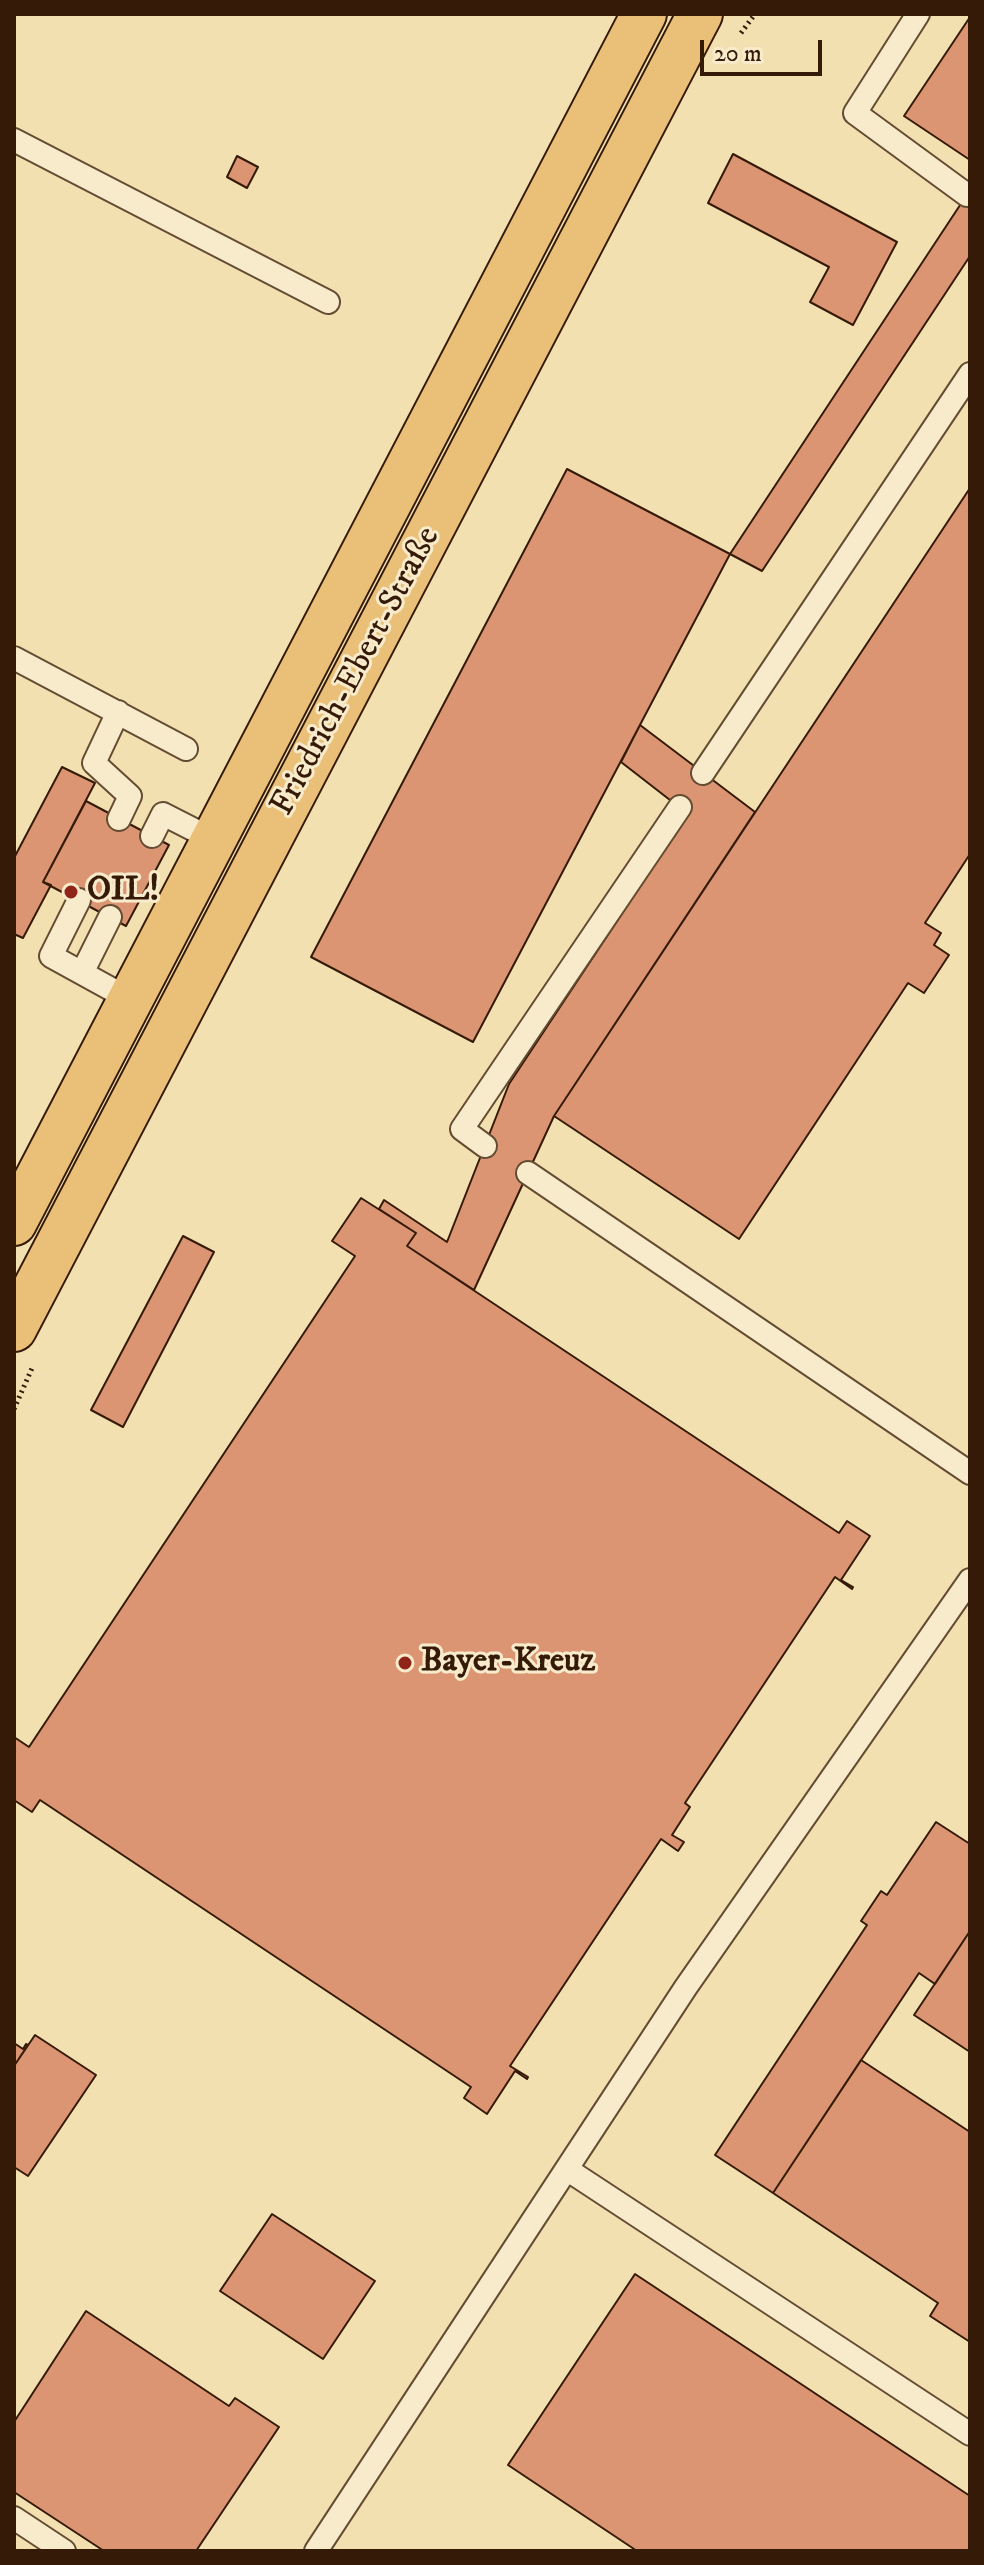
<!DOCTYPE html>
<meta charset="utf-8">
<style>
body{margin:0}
#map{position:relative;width:984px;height:2565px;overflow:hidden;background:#f3e0b1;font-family:"IM FELL DW Pica",serif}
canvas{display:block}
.frame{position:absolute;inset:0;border:16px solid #351a08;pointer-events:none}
.scale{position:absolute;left:700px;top:40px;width:122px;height:36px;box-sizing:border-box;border:4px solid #351a08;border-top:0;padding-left:10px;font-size:24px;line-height:28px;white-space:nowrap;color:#351a08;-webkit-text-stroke:6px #f7ebcc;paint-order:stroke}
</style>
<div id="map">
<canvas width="984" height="2565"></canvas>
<div class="frame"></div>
<div class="scale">20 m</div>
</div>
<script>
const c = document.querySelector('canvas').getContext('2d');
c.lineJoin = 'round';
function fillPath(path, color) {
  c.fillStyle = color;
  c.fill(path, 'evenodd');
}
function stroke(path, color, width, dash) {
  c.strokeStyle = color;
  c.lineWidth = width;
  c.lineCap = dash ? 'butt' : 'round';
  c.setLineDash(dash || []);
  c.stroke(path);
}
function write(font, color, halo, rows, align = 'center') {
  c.font = font + ' "IM FELL DW Pica",serif';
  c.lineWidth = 6;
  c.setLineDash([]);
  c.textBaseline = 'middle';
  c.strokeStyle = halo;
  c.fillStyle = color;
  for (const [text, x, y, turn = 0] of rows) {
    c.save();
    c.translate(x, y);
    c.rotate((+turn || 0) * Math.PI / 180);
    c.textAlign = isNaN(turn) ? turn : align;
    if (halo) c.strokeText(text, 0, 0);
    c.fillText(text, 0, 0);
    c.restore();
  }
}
const building = new Path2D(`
 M970 17V160L904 116Z
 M733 154 897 242 853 325 810 302 829 267 708 203Z
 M237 156 258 167 247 188 227 177Z
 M970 190V256L762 571 730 554Z
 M567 469 730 554 473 1042 311 957Z
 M970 488V854L925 923 941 933 934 945 949 955 924 993 908 983 739 1239 554 1116Z
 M640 725 755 812 554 1116 474 1290 407 1246 416 1233 379 1209 384 1200 447 1242 509 1084 688 814 621 762Z
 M62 767 95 783 43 882 51 885 23 938 14 934V858Z
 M86 801 169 845 126 926 43 882Z
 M361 1198 416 1233 407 1246 839 1533 847 1521 870 1536 841 1580 853 1587 852 1589 835 1577 685 1803 690 1807 672 1835 684 1842 678 1851 661 1839 510 2066 528 2077 527 2079 515 2071 487 2114 464 2098 471 2087 40 1800 32 1812 14 1800V1737L29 1747 355 1256 332 1241Z
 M183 1236 214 1252 123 1427 91 1410Z
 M936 1822 970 1844V1931L935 1984 919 1973 773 2193 715 2155 867 1925 861 1921 881 1891 887 1895Z
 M970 1931V2052L914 2015Z
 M35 2035 96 2075 28 2176 14 2167V2066Z
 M14 2043 23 2049 26 2044 28 2045 14 2066Z
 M861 2060 970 2132V2342L930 2316 938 2303 773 2193Z
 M272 2214 375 2281 323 2359 220 2291Z
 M635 2274 970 2496V2551H637L508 2465Z
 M86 2311 229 2406 235 2398 279 2427 196 2551H104L14 2492V2422Z`);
fillPath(building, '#dc9572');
stroke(building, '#351a08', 2);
const service = new Path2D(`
 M918 14 855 113 967 195
 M14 140 328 302
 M14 658 186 749
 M118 712 94 763 130 796 119 819
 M703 773 970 374
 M152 836 163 814 214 840
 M79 900 51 956 131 1000
 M82 973 110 917
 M485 1146 462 1129 680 807
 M528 1173 970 1473
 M568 2170 970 2434
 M14 2518 64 2551
 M316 2551 686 1987 970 1580`);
const primary = new Path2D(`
 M14 1223 644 14
 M14 1329 700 14`);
stroke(service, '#644c32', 26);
stroke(primary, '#351a08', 48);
stroke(new Path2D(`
 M741 33 755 14
 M14 1409 33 1366`), '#351a08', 5, [2, 4]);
stroke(service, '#f7ebcc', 22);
stroke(primary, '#eac078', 44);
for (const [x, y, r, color] of [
 [71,892,8,"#8f2418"],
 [405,1663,8,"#8f2418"]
]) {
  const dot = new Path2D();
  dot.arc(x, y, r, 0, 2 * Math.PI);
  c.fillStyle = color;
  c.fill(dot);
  stroke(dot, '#f7ebcc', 3);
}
write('34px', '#351a08', '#f7ebcc', [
 ["Friedrich-Ebert-Straße",357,672,-62]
]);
write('bold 34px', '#351a08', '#f7ebcc', [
 ["OIL!",87,892],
 ["Bayer-Kreuz",421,1663]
], 'left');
</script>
